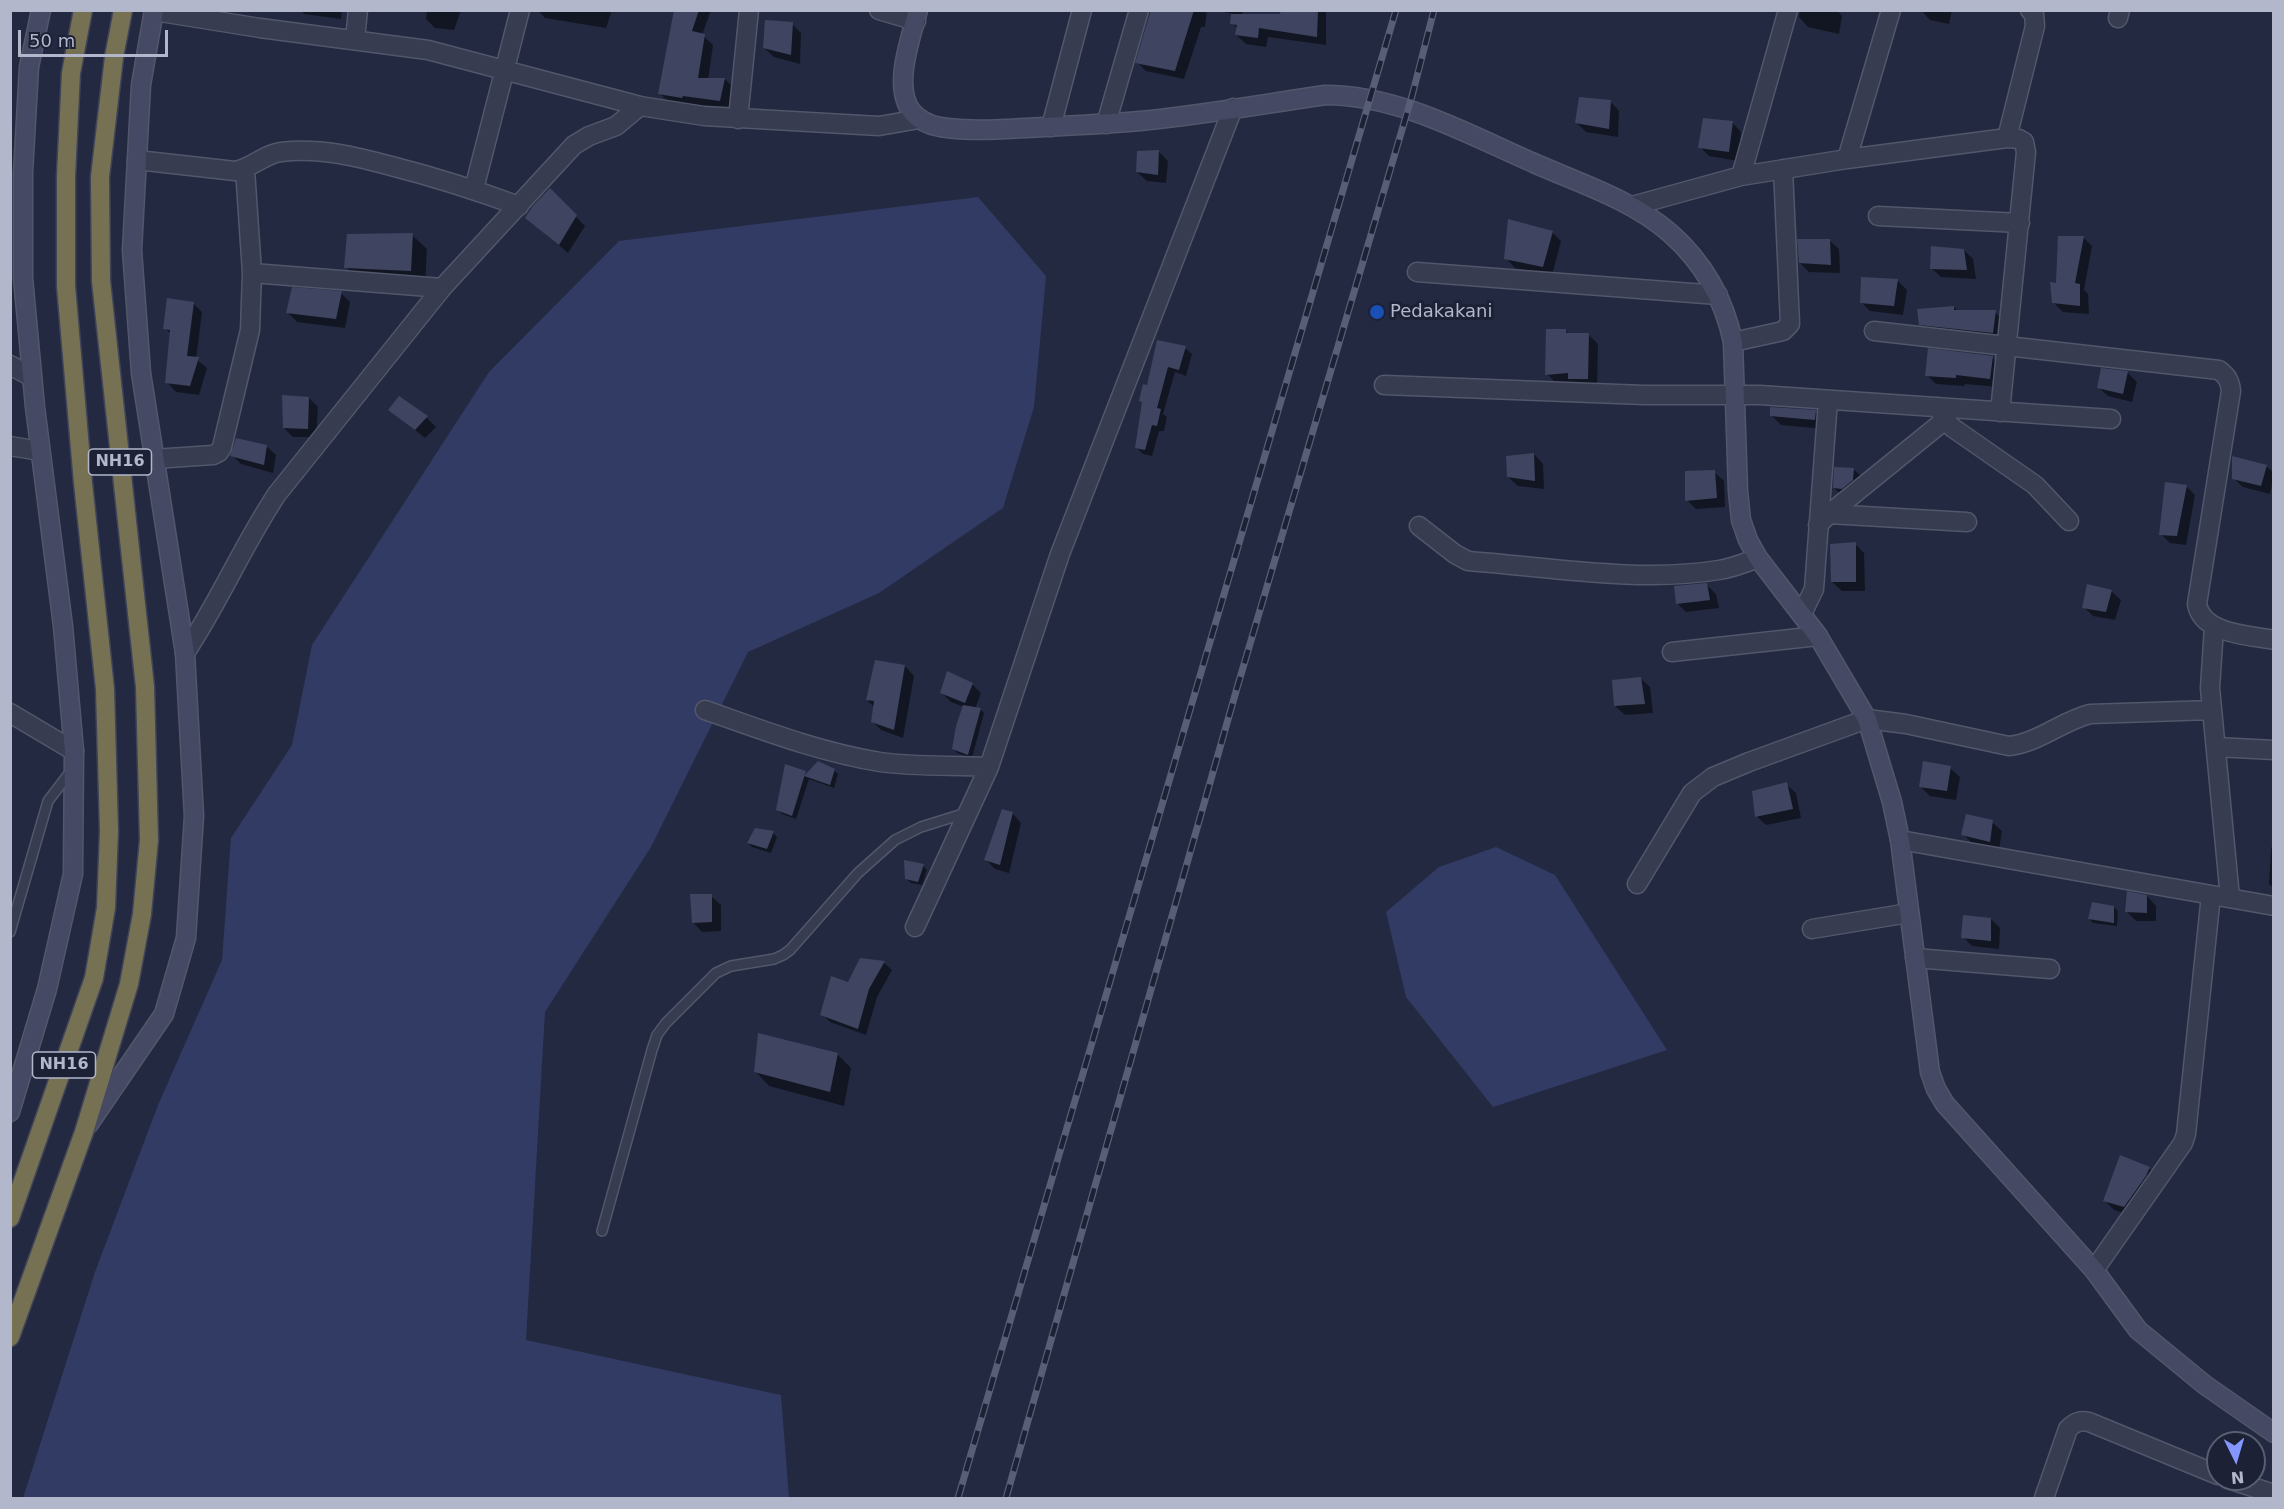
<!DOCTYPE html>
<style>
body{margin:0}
#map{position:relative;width:2284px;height:1509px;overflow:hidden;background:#232940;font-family:"DejaVu Sans",sans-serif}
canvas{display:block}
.frame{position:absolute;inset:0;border:12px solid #b3b7cb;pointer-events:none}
.north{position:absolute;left:2206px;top:1431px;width:60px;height:60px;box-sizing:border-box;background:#1c2135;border:2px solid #585d71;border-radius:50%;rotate:175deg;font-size:16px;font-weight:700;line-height:24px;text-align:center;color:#b3b7cb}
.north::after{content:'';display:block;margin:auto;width:21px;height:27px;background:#8497ff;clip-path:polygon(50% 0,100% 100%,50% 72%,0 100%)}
.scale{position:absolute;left:18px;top:30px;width:150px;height:27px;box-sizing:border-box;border:3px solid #b3b7cb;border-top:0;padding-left:8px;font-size:18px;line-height:21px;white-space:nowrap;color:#b3b7cb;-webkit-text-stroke:4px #1c2135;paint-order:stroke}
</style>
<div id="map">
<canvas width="2284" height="1509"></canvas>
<div class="frame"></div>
<div class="north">N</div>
<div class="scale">50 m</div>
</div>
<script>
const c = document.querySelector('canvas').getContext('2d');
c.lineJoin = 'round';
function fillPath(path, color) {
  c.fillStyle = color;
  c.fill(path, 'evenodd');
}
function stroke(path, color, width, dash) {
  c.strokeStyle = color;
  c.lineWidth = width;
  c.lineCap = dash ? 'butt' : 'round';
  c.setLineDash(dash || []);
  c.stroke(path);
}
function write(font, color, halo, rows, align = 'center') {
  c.font = font + ' "DejaVu Sans",sans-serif';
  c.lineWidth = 6;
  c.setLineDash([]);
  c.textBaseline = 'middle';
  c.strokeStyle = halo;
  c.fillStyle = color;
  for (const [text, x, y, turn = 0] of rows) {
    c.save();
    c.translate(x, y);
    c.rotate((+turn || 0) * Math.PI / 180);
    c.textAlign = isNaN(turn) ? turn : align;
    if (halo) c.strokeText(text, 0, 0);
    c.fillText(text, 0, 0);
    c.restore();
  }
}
fillPath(new Path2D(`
 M978 197 1046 276 1034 407 1003 508 879 593 748 652 651 847 545 1012 526 1340 781 1395 789 1498H23L95 1272 158 1105 222 960 231 838 292 745 312 645 489 372 619 241Z
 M1496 847 1555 875 1667 1050 1493 1107 1406 997 1386 912 1439 867Z`), '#323b64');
fillPath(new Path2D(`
 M301 10H342L341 19 304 14Z
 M427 10H461L454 30 435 28 426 19Z
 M538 10H612L606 28 545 18Z
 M677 10H711L702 35 713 45 708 80 725 79 734 88 729 110 691 105V107L669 102 659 93Z
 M1152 10H1207L1205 27H1201L1184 79 1146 71 1137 62Z
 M1212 10H1243L1242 16H1281L1282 10H1324L1326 12V45L1268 37 1266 47 1246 44 1236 35 1238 29 1232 23 1233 14Z
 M1800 10H1837L1842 16 1839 34 1808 27 1799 17Z
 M1921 10H1952L1949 24 1930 20Z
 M792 24 801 33 800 64 774 57 764 48Z
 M1610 101 1619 111 1618 137 1586 132 1577 123Z
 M1732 122 1741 132 1738 161 1709 156 1700 147Z
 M1159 152 1168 161 1166 183 1147 181 1137 172Z
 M550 190 585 226 568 253 527 218Z
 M1552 232 1561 241 1552 275 1515 268 1506 258Z
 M412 235 427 249 425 284 360 281 346 267Z
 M2083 237 2092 246 2084 290 2088 294 2089 314 2063 312 2054 303 2058 284Z
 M1829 240 1839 249 1840 273 1809 272 1800 263Z
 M1964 250 1973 259 1976 279 1941 277 1931 268Z
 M1898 281 1907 290 1903 315 1870 311 1861 302Z
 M341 293 350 302 345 328 297 322 288 313Z
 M193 303 202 312 196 359 207 368 199 395 176 392 167 382 171 334 165 328Z
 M1954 307 1958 311 1995 312 2004 321 2002 342 1930 333 1921 324Z
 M1565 331 1569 334 1589 335 1598 344 1597 388H1579L1573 382 1556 383 1547 374Z
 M1185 348 1192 354 1186 376 1175 372 1163 414 1167 417 1164 431H1159L1152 456 1143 454 1137 448 1148 386Z
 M1992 357 2001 366 1999 387 1965 384 1964 386 1936 384 1927 375Z
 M2102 370 2128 373 2137 382 2132 402 2108 396 2098 387Z
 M309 398 318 407 316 437H293L284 428Z
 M400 399 427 418 436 427 425 438 390 410Z
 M1815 412 1825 421 1824 429 1781 425 1772 416Z
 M266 446 276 455 273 473 241 464 232 455Z
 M1534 454 1543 464 1544 489 1518 486 1508 477Z
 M2266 466 2274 473 2270 494 2243 487 2233 478Z
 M1853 469 1863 478 1844 497 1834 488Z
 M1714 472 1724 481 1725 507 1696 509 1687 500Z
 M2186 486 2195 495 2186 545 2170 543 2161 534Z
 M1855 544 1864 553 1865 591H1842L1832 582Z
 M1706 584 1716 594 1719 608 1686 612 1677 603Z
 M2111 591 2121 600 2115 620 2093 616 2084 607Z
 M905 666 914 676 903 738 881 730 872 721 874 707 867 700Z
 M1640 678 1650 687 1653 713 1625 715 1615 706Z
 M972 684 981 693 975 709H980L984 713 972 758 957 753 953 748 964 707 951 702 942 693Z
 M1950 768 1960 777 1956 800 1930 796 1921 787Z
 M834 770 838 774 834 788 809 779 796 819 782 814 778 810 805 773 807 775Z
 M1786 784 1796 793 1801 818 1766 825 1756 816Z
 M1012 813 1021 823 1009 873 995 869 986 860Z
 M1992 822 2002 831 1999 850 1972 843 1963 834Z
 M773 833 777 837 771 853 752 847 748 843Z
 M2274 840V888L2269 884 2271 849Z
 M923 866 927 870 922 885 911 883 906 879Z
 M711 896 721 905V931L702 932 693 922Z
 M2147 896 2156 906V921H2136L2126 911Z
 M2114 907 2118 911 2117 926 2093 923 2089 919Z
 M1991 919 2000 928 1999 949 1972 946 1963 937Z
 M861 960 884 963 892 970 877 997 866 1035 830 1022 822 1014 848 984Z
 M837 1054 851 1068 844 1106 769 1086 755 1071Z
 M2149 1168 2158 1178 2134 1216 2114 1210 2105 1201Z`), '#0007');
fillPath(new Path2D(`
 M674 10H699L692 31 705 34 698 78H725L720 101 683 96 682 98 658 94Z
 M1151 10H1194L1175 71 1135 63Z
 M1281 10H1318L1317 37 1259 28 1258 38 1235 35 1237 25 1230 24 1231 14H1280Z
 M765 20 793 22 791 55 763 48Z
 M1579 97 1611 100 1609 129 1575 123Z
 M1703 118 1733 121 1729 152 1698 148Z
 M1159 150 1158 175 1136 172 1137 151Z
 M550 188 577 215 559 245 525 218 532 207Z
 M1508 219 1553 231 1543 267 1504 259Z
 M413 233 411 271 344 268 347 234Z
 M2058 236H2084L2075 283 2080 284V306L2052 303 2050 282 2056 283Z
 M1797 239H1830L1831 265 1799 263Z
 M1931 246 1964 249 1967 270 1930 269Z
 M1861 277 1898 279 1894 306 1860 303Z
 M292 287 342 291 336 319 286 313Z
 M167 298 194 302 187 356 199 357 190 386 165 383 170 330 163 329Z
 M1954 306V310H1996L1993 333 1919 325 1917 309Z
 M1546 329H1566V333H1589L1588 379H1568V373L1545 375Z
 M1157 340 1186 346 1179 370 1168 367 1157 408 1161 409 1157 426 1152 425 1145 450 1135 448 1142 402 1139 401 1143 384 1147 385Z
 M1928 348 1993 356 1990 379 1956 375V378L1925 376Z
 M2101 368 2128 371 2123 394 2097 388Z
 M282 395 309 397 308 429 283 428Z
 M399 396 428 416 415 430 388 410Z
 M1770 407 1816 410 1815 420 1770 416Z
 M236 438 267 445 264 465 230 456Z
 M1534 453 1535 481 1507 477 1506 456Z
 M2232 456 2267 465 2261 486 2232 479Z
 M1834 467 1854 468 1853 480 1842 489 1833 488Z
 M1715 470 1717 498 1685 501V471Z
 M2165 482 2187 485 2177 536 2159 535Z
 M1856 542V582H1831L1830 544Z
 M1707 583 1710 600 1676 604 1674 586Z
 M2087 584 2112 590 2106 612 2082 608Z
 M875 660 905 665 894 730 871 722 874 701 866 700Z
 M947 671 973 683 965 703 940 693Z
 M1641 677 1645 704 1614 706 1612 680Z
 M963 705 981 708 968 755 952 749 956 726Z
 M818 761 835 769 830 785 804 776Z
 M1923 761 1951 766 1947 791 1919 787Z
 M785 764 806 771 792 816 776 810Z
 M1787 782 1793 809 1755 817 1752 791Z
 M1002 809 1013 812 1000 865 984 860Z
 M1966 814 1993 820 1990 842 1961 835Z
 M755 828 774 831 767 849 747 843Z
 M904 860 924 864 918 882 905 879Z
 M2127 891 2147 895V913L2125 912Z
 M690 894H712V922L692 923Z
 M2092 902 2114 906V923L2088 919Z
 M1963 915 1991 918V941L1961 938Z
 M860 958 885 961 869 989 858 1029 820 1015 831 976 848 982Z
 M758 1033 838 1053 830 1092 754 1072Z
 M2120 1155 2150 1167 2146 1176 2124 1207 2103 1201Z`), '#3f4561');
const lane = new Path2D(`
 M10 932 48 801 71 771
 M602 1231 652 1050 657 1035 666 1023 716 973 731 966 774 959 783 955 790 950 858 873 895 840 921 827 966 813`);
const street = new Path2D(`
 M879 10 916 21
 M154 11 260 28 428 50 640 106 704 116 879 126 919 119
 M2118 18 2120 10
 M355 39 358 10
 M738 119 749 10
 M1106 124 1139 10
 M1051 127 1082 10
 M2007 138 2035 26 2034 14 2030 10
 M1847 159 1891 10
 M137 160 235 171C252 168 264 154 281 152 320 147 358 157 395 167 438 178 478 191 519 206
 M1741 176 1788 10
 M474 189 520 10
 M1632 206 1741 176 1847 159 2007 138 2019 139 2024 142 2026 152 2000 412
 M1878 216 2020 223
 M1417 272 1718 295
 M252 273 442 288
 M1874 331 2219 370C2227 376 2230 381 2231 391L2197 604C2202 634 2248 635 2274 640
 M1733 342 1783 331 1790 324 1783 169
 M10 365 32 377
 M1384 385 1644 395H1760L2111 419
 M1938 407 1945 420 1953 428 2035 485 2069 521
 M10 446 40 451
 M154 459 213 455 219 452 222 447 250 330 252 273 245 169
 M1829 514 1967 522
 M1818 525 1829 514 1945 420
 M1419 526 1455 554 1468 561C1548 567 1640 583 1719 570 1733 568 1745 563 1758 558
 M1802 614 1814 589 1828 400
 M2214 627 2210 688 2230 898
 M1672 652 1818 636
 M185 653C219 602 243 545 277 494L442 288 574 145 589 136 616 126 640 106
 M705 710C762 730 819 752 880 762 915 767 953 765 989 767
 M10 713 74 751
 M2216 747 2274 750
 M1900 840 2274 906
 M1637 884 1692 793 1713 777 1749 762 1867 719 1906 724 2009 746C2038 743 2062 721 2090 714L2212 710
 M915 927 989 767 1060 554 1233 108
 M1812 929 1909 913
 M1915 958 2050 969
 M2094 1270 2183 1143 2186 1134 2211 895
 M2228 1479 2274 1494
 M2044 1498 2068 1429C2075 1422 2080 1420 2089 1422L2218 1475`);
const secondary = new Path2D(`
 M918 10C911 38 892 87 912 112 919 120 929 125 940 127 973 132 1010 129 1044 127 1076 125 1108 124 1140 121 1202 115 1263 104 1325 95 1400 95 1469 135 1536 164 1582 184 1632 200 1670 233 1703 262 1724 299 1733 342L1738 491 1741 520 1748 540 1758 558 1818 636 1867 719 1892 802 1900 840 1930 1072 1936 1089 1945 1104 2094 1270 2138 1330 2205 1385 2274 1433
 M10 1112 47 989 73 874 74 751 63 626 35 407 23 278V173L29 67 41 10
 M88 1125 164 1014 186 938 194 816 185 653 141 373 132 250 141 85 154 10`);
const highway = new Path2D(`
 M10 1218 94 978 106 908 109 831 105 689 83 483 66 286V176L71 73 83 10
 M10 1337 84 1132 129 984 142 914 149 840 145 687 101 281 100 177 114 57 123 10`);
stroke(lane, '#52576b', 12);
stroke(street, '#52576b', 21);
stroke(secondary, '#52576b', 21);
stroke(highway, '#3f4458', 21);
stroke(lane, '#373c50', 9);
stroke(street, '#373c50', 18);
stroke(secondary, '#454963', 18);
stroke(highway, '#777154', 18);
const rail = new Path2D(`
 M958 1498 1396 10
 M1006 1498 1237 688 1412 96 1434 10`);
stroke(rail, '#595e77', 7);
stroke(rail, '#1c2135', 4.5, [14]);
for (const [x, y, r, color] of [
 [1377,312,8,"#1a4fb4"]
]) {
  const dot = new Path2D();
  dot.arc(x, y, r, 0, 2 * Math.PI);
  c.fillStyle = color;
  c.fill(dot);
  stroke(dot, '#1c2135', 2);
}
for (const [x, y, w] of [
 [120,462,63],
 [64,1065,63]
]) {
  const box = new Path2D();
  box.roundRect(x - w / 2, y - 13, w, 26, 4.5);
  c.fillStyle = '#1c2135';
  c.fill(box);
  stroke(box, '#b3b7cb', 1.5);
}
write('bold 16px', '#b3b7cb', null, [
 ["NH16",120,462],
 ["NH16",64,1065]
]);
write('18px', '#b3b7cb', '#1c2135', [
 ["Pedakakani",1390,312]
], 'left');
</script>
